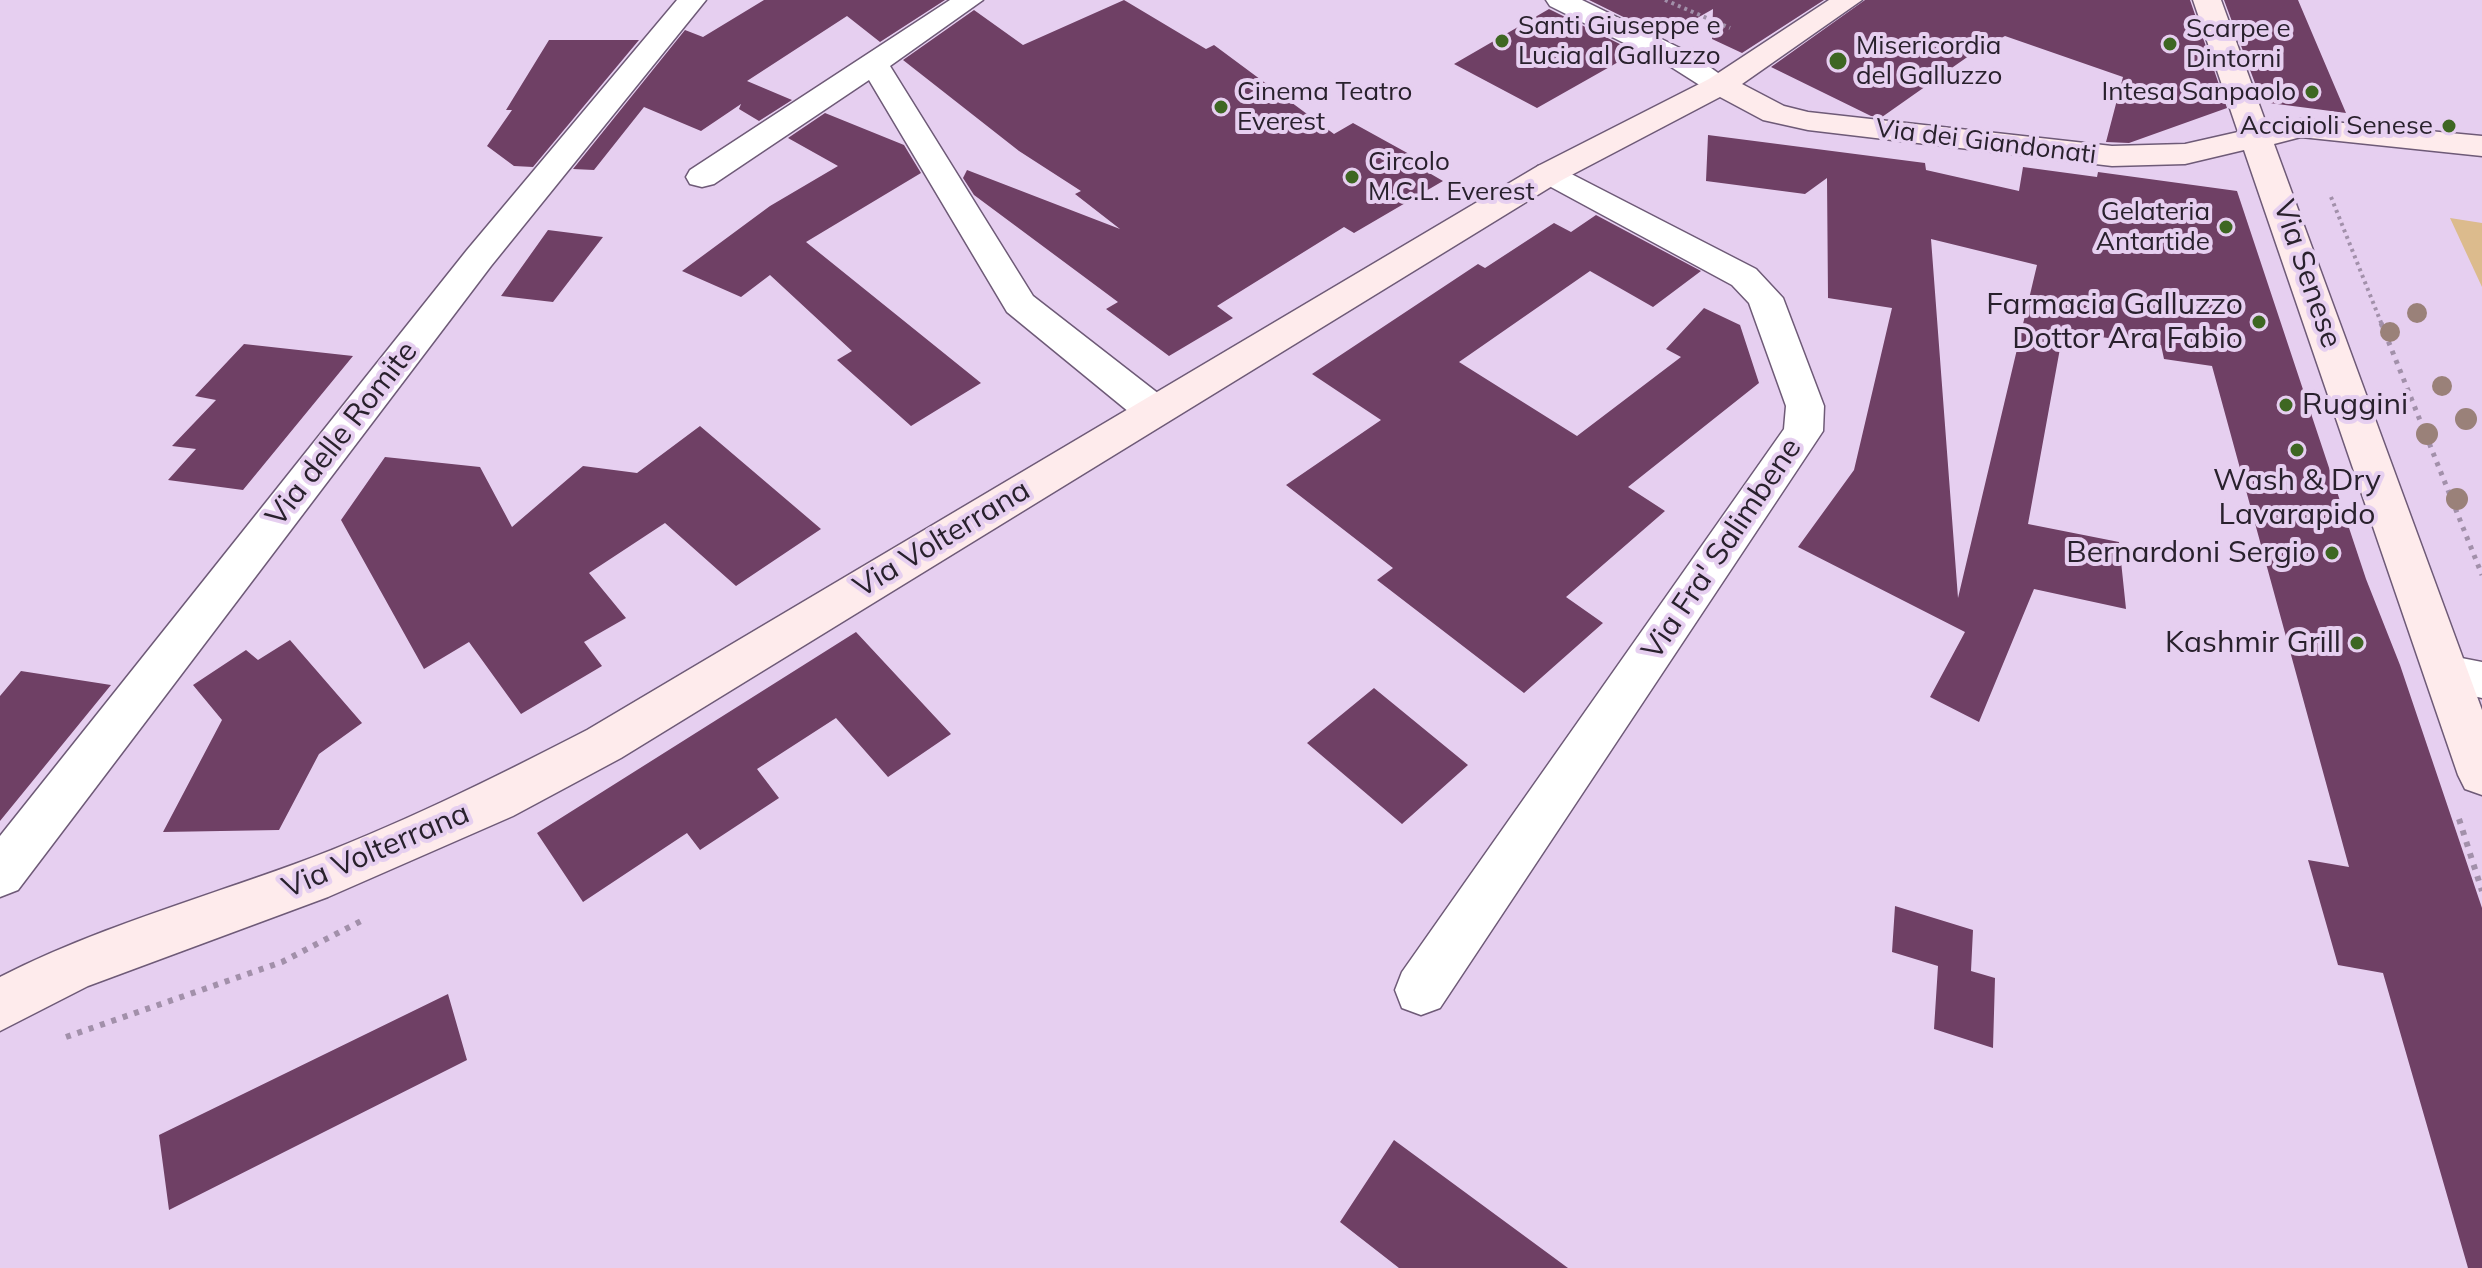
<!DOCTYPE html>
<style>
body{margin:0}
canvas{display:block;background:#e6cff0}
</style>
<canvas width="2482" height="1268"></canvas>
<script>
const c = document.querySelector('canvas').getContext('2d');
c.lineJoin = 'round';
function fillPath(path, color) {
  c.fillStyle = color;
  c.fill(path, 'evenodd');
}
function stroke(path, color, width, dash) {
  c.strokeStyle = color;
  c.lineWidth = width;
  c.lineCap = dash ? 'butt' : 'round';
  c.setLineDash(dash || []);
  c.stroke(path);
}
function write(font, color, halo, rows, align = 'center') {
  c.font = font + ' Mulish,sans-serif';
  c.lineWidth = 8;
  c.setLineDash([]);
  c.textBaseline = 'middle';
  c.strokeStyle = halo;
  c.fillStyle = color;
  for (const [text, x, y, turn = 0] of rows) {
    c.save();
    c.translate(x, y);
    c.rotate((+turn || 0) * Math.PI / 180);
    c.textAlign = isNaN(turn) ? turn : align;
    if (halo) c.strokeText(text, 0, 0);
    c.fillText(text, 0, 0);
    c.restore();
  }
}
fillPath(new Path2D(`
 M2450 218 2482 223V287Z`), '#dcbb8d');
fillPath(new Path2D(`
 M764 0H945L880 42 847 16 747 81 792 100 759 121 739 109 741 104 701 131 644 107 594 170 573 169 685 30 703 37Z
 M1124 0 1206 49 1214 45 1334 134 1353 123 1420 160 1412 163 1443 181 1354 233 1344 227 1217 306 1233 318 1169 356 1106 309 1118 302 974 195 963 178 967 170 1120 229 1075 194 1081 191 1019 151 903 60 974 10 1023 45Z
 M1589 0H1824L1742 53 1712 39 1713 9 1664 37Z
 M1865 0H2190L2227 108 2129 143 2106 142 2123 77 2005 36 1973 53 1882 117 1871 116 1771 67Z
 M2224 0H2298L2346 113 2262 102Z
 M1549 9 1636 52 1537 108 1454 64Z
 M549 40H639L533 167 514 166 487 146 512 110H506Z
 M825 113 904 145 921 173 806 242 981 383 911 426 837 360 852 351 770 275 741 297 682 271 770 206 838 166 788 138Z
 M1708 135 1925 163 1926 170 2019 191 2023 167 2097 177 2098 172 2237 191 2366 579 2400 665 2482 908V1268H2468L2383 973 2338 965 2308 860 2349 867 2212 366 2164 359 2161 345 2063 332 2028 524 2119 542 2126 609 2034 589 1979 722 1930 697 1965 632 1798 547 1854 470 1892 308 1828 298 1827 178 1805 194 1706 181ZM1931 239 2037 265 1958 598Z
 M1596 215 1701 271 1653 307 1590 271 1459 362 1577 436 1681 357 1666 349 1704 308 1740 325 1759 383 1628 487 1665 511 1566 597 1603 623 1524 693 1377 580 1393 568 1286 485 1381 420 1312 374 1478 264 1485 268 1554 223 1571 232Z
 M548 230 603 237 553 302 501 296Z
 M244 344 353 356 243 490 168 480 196 449 172 446 216 400 195 396Z
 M700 426 821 529 736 586 665 523 589 573 626 618 584 642 602 666 521 714 469 642 424 669 341 520 385 457 480 467 512 527 583 466 637 473Z
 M856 632 951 734 888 777 836 718 757 769 779 798 700 850 687 833 583 902 537 833Z
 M290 640 362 723 319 754 279 830 163 832 222 720 193 685 246 650 258 660Z
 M21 671 111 685 0 821V696Z
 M1374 688 1468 765 1402 824 1307 743Z
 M1895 906 1973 930 1971 971 1995 978 1993 1048 1934 1029 1938 966 1892 952Z
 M448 994 467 1060 169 1210 159 1135Z
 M1394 1140 1568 1268H1399L1340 1222Z`), '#6f4065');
const minor = new Path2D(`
 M677 0H706L491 266 18 890 0 897V836L467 250Z
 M950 0H983L890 66 1033 296 1168 401 1173 411 1168 421 1154 424 1140 421 1007 312 869 80 714 184 702 187 690 184 686 177 690 170Z
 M1546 0H1582L1690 53 1735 85 1731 91H1709L1668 65 1550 6Z
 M1550 163 1756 269 1783 298 1824 406 1823 431 1440 1008 1421 1015 1402 1008 1395 990 1402 972 1784 429 1786 406 1749 303 1732 285 1538 180 1534 173 1538 166Z
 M2446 655 2482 662V698L2430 686 2424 673 2430 660Z`);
const secondary = new Path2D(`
 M1829 0H1862L1742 84 1784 106 1808 112 2112 146 2185 144 2238 132 2193 0H2221L2267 126 2301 119 2482 136V156L2301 137 2274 144 2482 710V795L2465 789 2458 775 2244 150 2185 164 2112 166 1808 130 1763 120 1720 97 1562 180 621 758 513 816 328 897 88 986 0 1031V977C94 929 196 900 295 864 395 827 492 779 587 730L1538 166 1709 79Z`);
stroke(minor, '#6e5a77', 3);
stroke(secondary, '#6e5a77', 3);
stroke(new Path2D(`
 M1665 0 1730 28
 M2331 197 2382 325`), '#a290aa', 4, [3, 4]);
stroke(new Path2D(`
 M2381 323 2482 575`), '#a290aa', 5, [4, 6]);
stroke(new Path2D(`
 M2459 819 2482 891
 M66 1037 282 962 361 921`), '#a290aa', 6, [5, 7]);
fillPath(minor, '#fff');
fillPath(secondary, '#feebec');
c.fillStyle = '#9a8179';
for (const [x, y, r] of [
 [2417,313,10],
 [2390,332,10],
 [2442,386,10],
 [2466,419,11],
 [2427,434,11],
 [2457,499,11]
]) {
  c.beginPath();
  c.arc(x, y, r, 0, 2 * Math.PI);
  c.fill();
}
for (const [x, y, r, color] of [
 [1502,41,8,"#3e6722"],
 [2170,44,8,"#3e6722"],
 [1838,61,10,"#3e6722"],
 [2312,92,8,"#3e6722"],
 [1221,107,8,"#3e6722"],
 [2449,126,8,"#3e6722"],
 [1352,177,8,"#3e6722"],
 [2226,227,8,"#3e6722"],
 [2259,322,8,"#3e6722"],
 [2286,405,8,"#3e6722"],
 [2297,450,8,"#3e6722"],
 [2332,553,8,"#3e6722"],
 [2357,643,8,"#3e6722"]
]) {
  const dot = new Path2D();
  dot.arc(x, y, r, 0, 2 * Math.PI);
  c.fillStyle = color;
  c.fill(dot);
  stroke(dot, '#e6cff0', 3);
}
write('26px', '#29212d', '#e6cff0', [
 ["Santi Giuseppe e",1518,26],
 ["Lucia al Galluzzo",1518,56],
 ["Scarpe e",2186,29],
 ["Dintorni",2186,59],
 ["Misericordia",1856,46],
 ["del Galluzzo",1856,76],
 ["Cinema Teatro",1237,92],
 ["Everest",1237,122],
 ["Intesa Sanpaolo",2296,92,"right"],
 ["Acciaioli Senese",2433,126,"right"],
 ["Circolo",1368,162],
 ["M.C.L. Everest",1368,192],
 ["Gelateria",2210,212,"right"],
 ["Antartide",2210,242,"right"]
], 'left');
write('26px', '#29212d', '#e6cff0', [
 ["Via dei Giandonati",1986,142,7]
]);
write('30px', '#29212d', '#e6cff0', [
 ["Via Senese",2307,274,71],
 ["Via delle Romite",342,434,-52],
 ["Via Volterrana",942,539,-31],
 ["Via Fra' Salimbene",1722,549,-56],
 ["Via Volterrana",376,851,-23]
]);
write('30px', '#29212d', '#e6cff0', [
 ["Farmacia Galluzzo",2243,305],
 ["Dottor Ara Fabio",2243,339],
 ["Ruggini",2302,405,"left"],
 ["Wash & Dry",2297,481,"center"],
 ["Lavarapido",2297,515,"center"],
 ["Bernardoni Sergio",2316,553],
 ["Kashmir Grill",2341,643]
], 'right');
</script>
